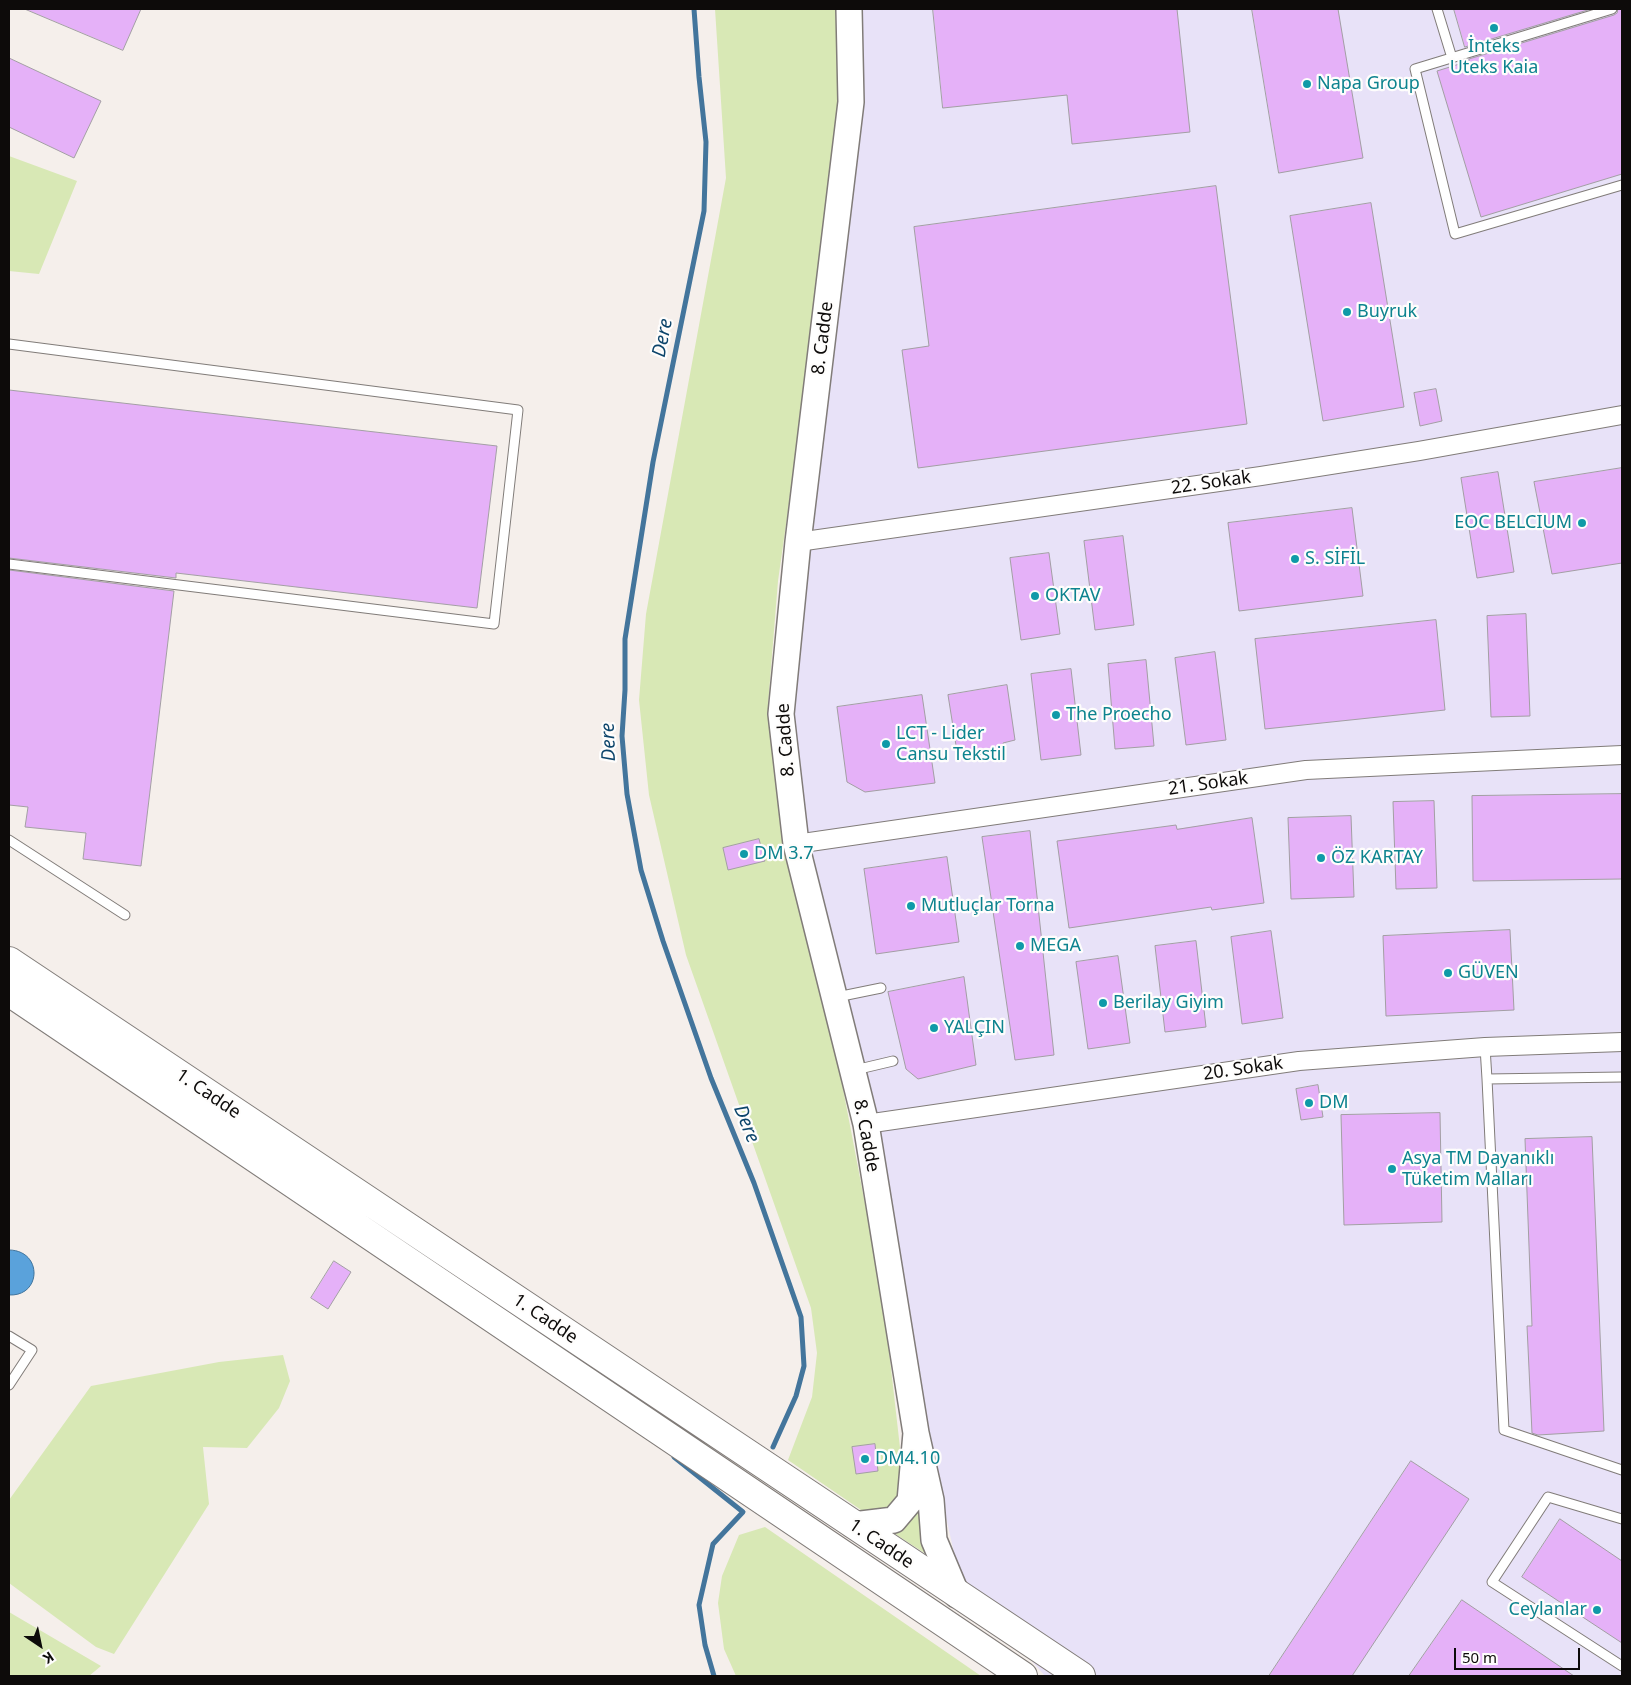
<!DOCTYPE html>
<meta charset="utf-8">
<style>
body{margin:0}
#map{position:relative;width:1631px;height:1685px;overflow:hidden;background:#f5efeb;font-family:"Noto Sans",sans-serif}
canvas{display:block}
.frame{position:absolute;inset:0;border:10px solid #0d0b0a;pointer-events:none}
.north{position:absolute;left:15px;top:1620px;width:50px;height:50px;-webkit-text-stroke:4px #fefdfc;paint-order:stroke;rotate:146deg;font-size:14px;font-weight:700;line-height:20px;text-align:center;color:#0d0b0a}
.north::after{content:'';display:block;margin:auto;width:18px;height:22px;background:#0d0b0a;clip-path:polygon(50% 0,100% 100%,50% 72%,0 100%)}
.scale{position:absolute;left:1454px;top:1648px;width:126px;height:22px;box-sizing:border-box;border:2px solid #0d0b0a;border-top:0;padding-left:6px;font-size:15px;line-height:18px;white-space:nowrap;color:#0d0b0a;-webkit-text-stroke:4px #fefdfc;paint-order:stroke}
</style>
<div id="map">
<canvas width="1631" height="1685"></canvas>
<div class="frame"></div>
<div class="north">K</div>
<div class="scale">50 m</div>
</div>
<script>
const c = document.querySelector('canvas').getContext('2d');
c.lineJoin = 'round';
function fillPath(path, color) {
  c.fillStyle = color;
  c.fill(path, 'evenodd');
}
function stroke(path, color, width, dash) {
  c.strokeStyle = color;
  c.lineWidth = width;
  c.lineCap = dash ? 'butt' : 'round';
  c.setLineDash(dash || []);
  c.stroke(path);
}
function write(font, color, halo, rows, align = 'center') {
  c.font = font + ' "Noto Sans",sans-serif';
  c.lineWidth = 4.5;
  c.setLineDash([]);
  c.textBaseline = 'middle';
  c.strokeStyle = halo;
  c.fillStyle = color;
  for (const [text, x, y, turn = 0] of rows) {
    c.save();
    c.translate(x, y);
    c.rotate((+turn || 0) * Math.PI / 180);
    c.textAlign = isNaN(turn) ? turn : align;
    if (halo) c.strokeText(text, 0, 0);
    c.fillText(text, 0, 0);
    c.restore();
  }
}
fillPath(new Path2D(`
 M847 9H1622V1676H1045L960 1579 856 1120 770 688 853 100Z`), '#e8e2f8');
fillPath(new Path2D(`
 M715 9H841L846 100 778 581 768 705 771 741 785 812 818 958 883 1298 904 1483 894 1507 867 1514 788 1460 812 1397 817 1353 811 1308 686 955 649 795 639 700 646 614 726 178Z
 M9 156 77 181 39 274 9 271Z
 M283 1355 290 1381 279 1408 247 1448 203 1447 209 1504 114 1654 96 1647 9 1583V1500L91 1386 219 1362Z
 M921 1501 926 1554 889 1530Z
 M765 1527 981 1676H736L724 1649 718 1603 722 1576 739 1535Z
 M9 1612 101 1666 89 1676H9Z`), '#d8e8b5');
const water = new Path2D(`
 M9 1250C43 1250 42 1297 9 1295Z`);
fillPath(water, '#5aa2db');
stroke(water, '#43759c', 1);
stroke(new Path2D(`
 M694 9 699 77 706 142 704 211 653 462 625 639V690L622 736 627 794 641 870 663 941 711 1078 754 1183 801 1317 804 1366 796 1396 773 1447
 M674 1457 743 1512 713 1544 699 1605 705 1645 714 1676`), '#43759c', 5);
const building = new Path2D(`
 M25 9H141L123 50Z
 M933 9H1177L1190 132 1072 144 1067 95 943 108Z
 M1252 9H1338L1363 158 1279 173Z
 M1454 9H1591L1465 47Z
 M1618 9H1622V174L1481 217 1437 71 1469 61V59L1614 15 1617 13Z
 M9 58 101 101 74 158 9 127Z
 M1216 186 1247 424 918 468 902 350 929 346 914 227Z
 M1371 203 1404 407 1323 421 1290 216Z
 M1436 389 1442 421 1420 426 1414 393Z
 M9 390 497 446 477 608 176 573V578L9 558Z
 M1622 468V563L1552 574 1534 482Z
 M1498 472 1514 572 1477 578 1461 478Z
 M1352 508 1363 596 1239 611 1228 523Z
 M1123 536 1134 625 1095 630 1084 541Z
 M1049 553 1060 634 1021 640 1010 558Z
 M9 570 174 591 141 866 83 859 86 833 25 827 28 807 9 805Z
 M1526 614 1530 716 1491 717 1487 616Z
 M1436 620 1445 710 1265 729 1255 639Z
 M1215 652 1226 740 1186 745 1175 658Z
 M1146 660 1154 746 1115 749 1108 664Z
 M1071 669 1081 755 1041 760 1031 674Z
 M1007 685 1015 740 1003 743 1004 751 958 758 948 695Z
 M922 695 935 783 865 792 847 782 837 707Z
 M1622 794V879L1473 881 1472 796Z
 M1434 801 1437 888 1396 889 1393 802Z
 M1351 816 1354 897 1291 899 1288 818Z
 M1252 818 1264 903 1212 910 1211 907 1069 928 1057 841 1176 825 1177 829Z
 M1030 831 1054 1055 1015 1060 982 837Z
 M759 839 765 861 728 870 723 848Z
 M947 857 959 942 876 954 864 869Z
 M1510 930 1514 1010 1386 1016 1383 936Z
 M1271 931 1283 1018 1242 1024 1231 937Z
 M1196 941 1206 1027 1165 1032 1155 946Z
 M1118 956 1130 1043 1088 1049 1076 962Z
 M964 977 976 1065 918 1079 906 1069 888 992Z
 M1318 1085 1323 1117 1301 1120 1296 1089Z
 M1440 1113 1442 1222 1344 1225 1341 1115Z
 M1592 1137 1604 1431 1538 1435 1532 1433 1527 1326H1532L1525 1139Z
 M334 1261 351 1272 328 1309 311 1298Z
 M875 1444 878 1471 856 1474 852 1447Z
 M1411 1461 1469 1499 1352 1676H1269Z
 M1560 1519 1622 1561V1643L1522 1577Z
 M1462 1600 1574 1676H1409Z`);
fillPath(building, '#e5b1f8');
stroke(building, '#a39fa4', 1);
const lane = new Path2D(`
 M1437 9 1452 58
 M1612 9 1415 69 1455 234 1622 185
 M9 344 518 410 494 624 9 564
 M9 840 125 915
 M837 997 881 988
 M1485 1047 1487 1079
 M855 1070 893 1061
 M1622 1077 1487 1079 1504 1430 1622 1470
 M9 1336 32 1350 9 1385
 M1622 1519 1548 1497 1492 1582 1622 1666`);
const street = new Path2D(`
 M798 542 1261 476 1419 451 1622 415
 M796 844 1306 770 1622 755
 M866 1124 1299 1061 1485 1047 1622 1042`);
const secondary = new Path2D(`
 M849 9 851 102 798 542 781 714 796 844 866 1124 916 1433
 M853 1525 894 1520 910 1501 916 1433 931 1500 934 1540 957 1595`);
const primary = new Path2D(`
 M9 961 1081 1676
 M9 992 1023 1676`);
stroke(lane, '#817c79', 11);
stroke(street, '#817c79', 20);
stroke(secondary, '#817c79', 28);
stroke(primary, '#817c79', 30);
stroke(lane, '#fff', 9);
stroke(street, '#fff', 18);
stroke(secondary, '#fff', 25);
stroke(primary, '#fff', 28);
for (const [x, y, r, color] of [
 [1494,28,5,"#0f9aa8"],
 [1307,84,5,"#0f9aa8"],
 [1347,312,5,"#0f9aa8"],
 [1582,523,5,"#0f9aa8"],
 [1295,559,5,"#0f9aa8"],
 [1035,596,5,"#0f9aa8"],
 [1056,715,5,"#0f9aa8"],
 [886,744,5,"#0f9aa8"],
 [744,854,5,"#0f9aa8"],
 [1321,858,5,"#0f9aa8"],
 [911,906,5,"#0f9aa8"],
 [1020,946,5,"#0f9aa8"],
 [1448,973,5,"#0f9aa8"],
 [1103,1003,5,"#0f9aa8"],
 [934,1028,5,"#0f9aa8"],
 [1309,1103,5,"#0f9aa8"],
 [1392,1169,5,"#0f9aa8"],
 [865,1459,5,"#0f9aa8"],
 [1597,1610,5,"#0f9aa8"]
]) {
  const dot = new Path2D();
  dot.arc(x, y, r, 0, 2 * Math.PI);
  c.fillStyle = color;
  c.fill(dot);
  stroke(dot, '#fefdfc', 2);
}
write('18px', '#0d838f', '#fefdfc', [
 ["İnteks",1494,47,"center"],
 ["Uteks Kaia",1494,68,"center"],
 ["Napa Group",1317,84],
 ["Buyruk",1357,312],
 ["EOC BELCIUM",1572,523,"right"],
 ["S. SİFİL",1305,559],
 ["OKTAV",1045,596],
 ["The Proecho",1066,715],
 ["LCT - Lider",896,734],
 ["Cansu Tekstil",896,755],
 ["DM 3.7",754,854],
 ["ÖZ KARTAY",1331,858],
 ["Mutluçlar Torna",921,906],
 ["MEGA",1030,946],
 ["GÜVEN",1458,973],
 ["Berilay Giyim",1113,1003],
 ["YALÇIN",944,1028],
 ["DM",1319,1103],
 ["Asya TM Dayanıklı",1402,1159],
 ["Tüketim Malları",1402,1180],
 ["DM4.10",875,1459],
 ["Ceylanlar",1587,1610,"right"]
], 'left');
write('18px', '#0d0b0a', '#fefdfc', [
 ["8. Cadde",823,338,-83],
 ["22. Sokak",1211,483,-8],
 ["8. Cadde",786,740,-94],
 ["21. Sokak",1208,784,-8],
 ["20. Sokak",1243,1069,-8],
 ["1. Cadde",208,1094,34],
 ["8. Cadde",866,1136,79],
 ["1. Cadde",545,1319,34],
 ["1. Cadde",881,1544,34]
]);
write('italic 19px', '#0d456b', '#fefdfc', [
 ["Dere",663,338,-79],
 ["Dere",609,742,-92],
 ["Dere",746,1124,68]
]);
</script>
